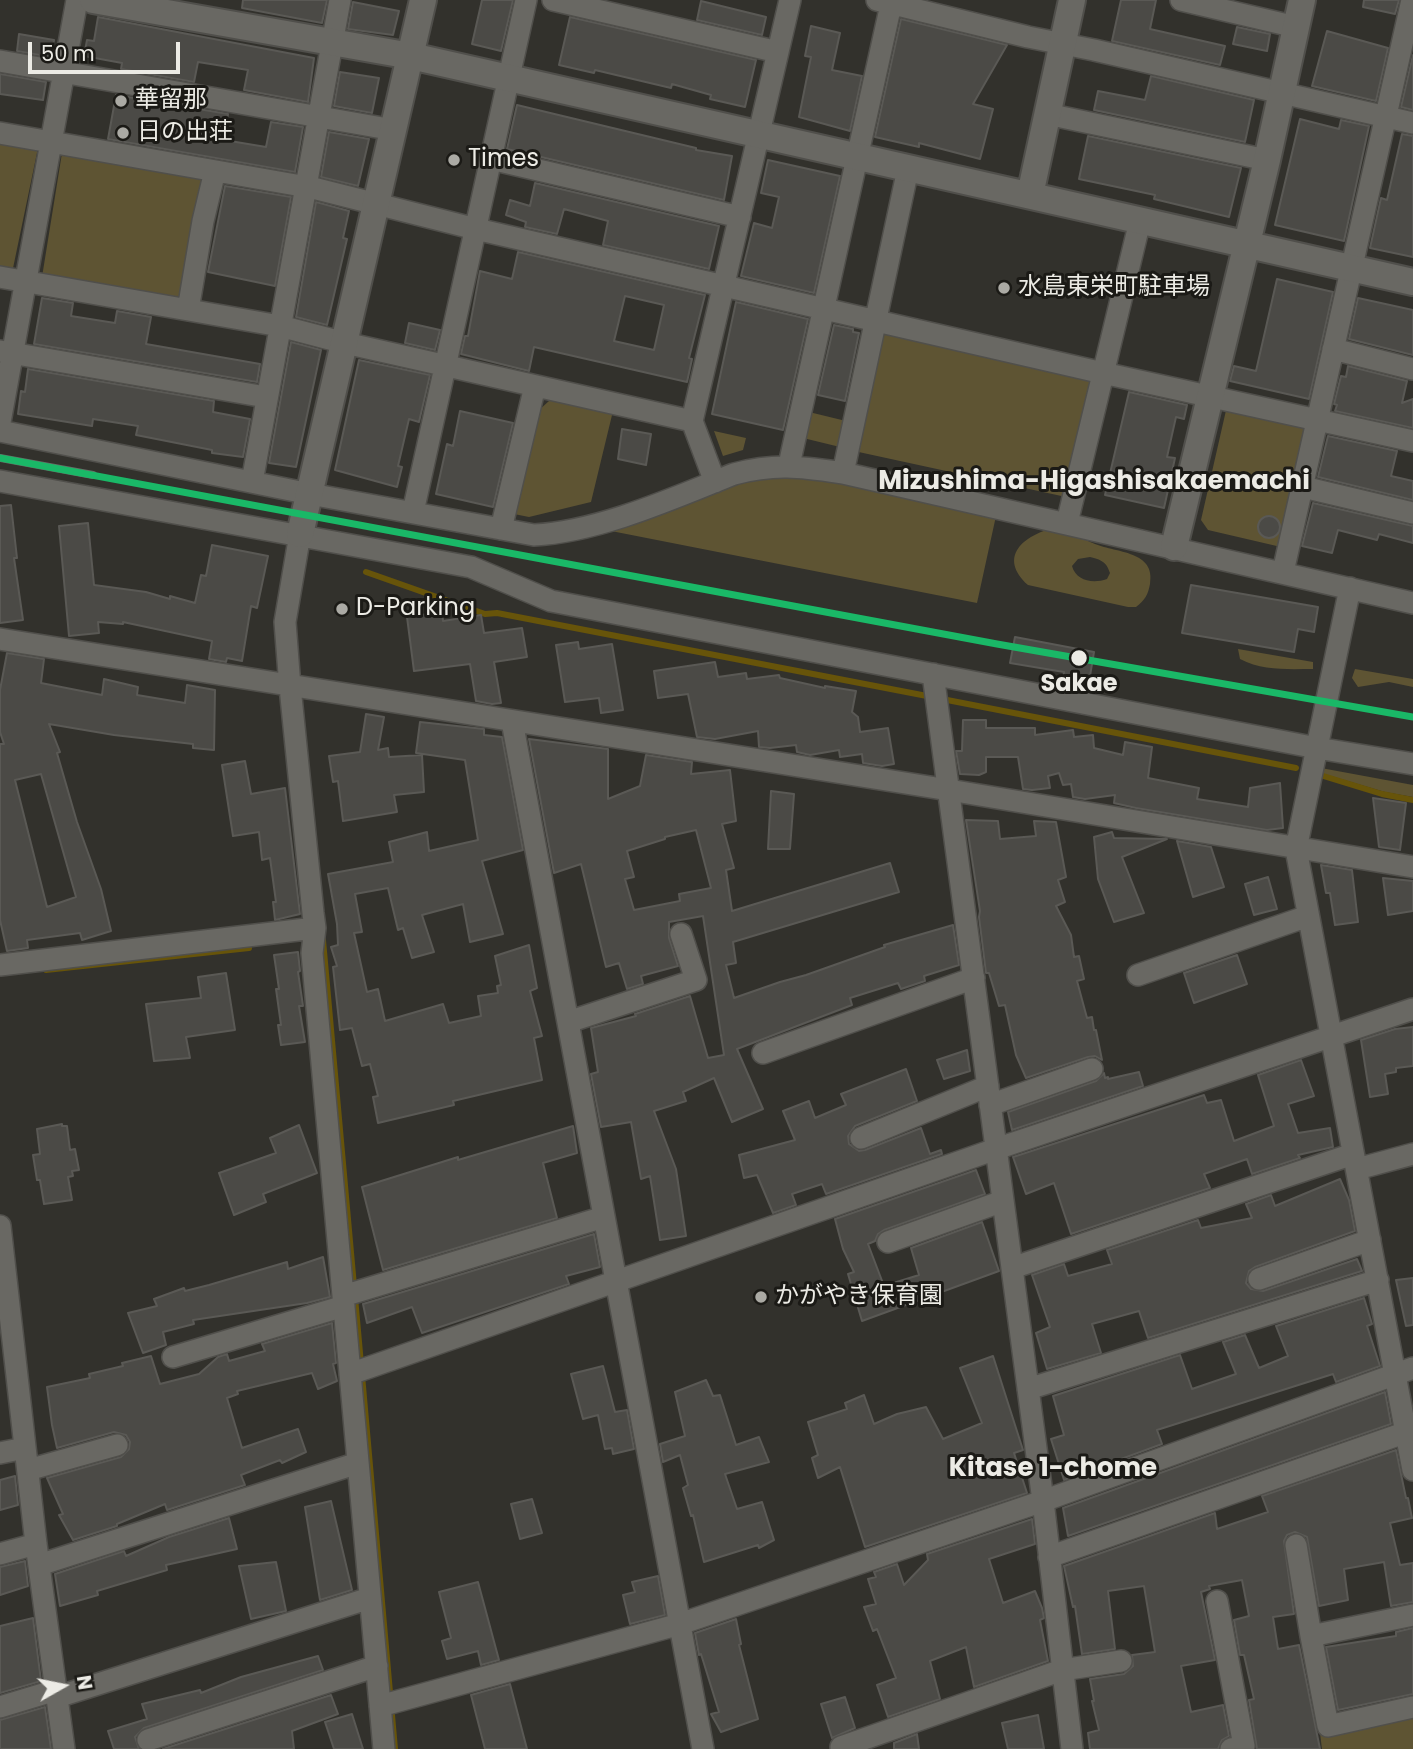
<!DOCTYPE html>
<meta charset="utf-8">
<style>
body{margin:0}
#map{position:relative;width:1413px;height:1749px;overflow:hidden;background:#32312c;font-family:Poppins,sans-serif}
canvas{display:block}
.north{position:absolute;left:28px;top:1651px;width:70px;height:70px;-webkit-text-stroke:5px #1b1a16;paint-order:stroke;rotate:81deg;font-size:19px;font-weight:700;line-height:28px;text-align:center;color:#ecebe5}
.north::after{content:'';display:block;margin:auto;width:24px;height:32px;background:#ecebe5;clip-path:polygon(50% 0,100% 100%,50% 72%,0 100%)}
.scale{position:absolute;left:28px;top:42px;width:152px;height:32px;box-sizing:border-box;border:4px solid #ecebe5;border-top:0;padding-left:9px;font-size:21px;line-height:24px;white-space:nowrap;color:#ecebe5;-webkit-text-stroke:5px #1b1a16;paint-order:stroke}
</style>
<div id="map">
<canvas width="1413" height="1749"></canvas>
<div class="north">N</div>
<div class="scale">50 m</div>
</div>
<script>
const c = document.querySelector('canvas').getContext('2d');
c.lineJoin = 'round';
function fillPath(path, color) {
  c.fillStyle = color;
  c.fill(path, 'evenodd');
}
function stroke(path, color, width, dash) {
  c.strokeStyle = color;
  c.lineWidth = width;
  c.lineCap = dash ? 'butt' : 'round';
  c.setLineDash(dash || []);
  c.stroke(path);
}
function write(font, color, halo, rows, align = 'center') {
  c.font = font + ' Poppins,"Noto Sans JP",sans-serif';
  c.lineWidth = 6;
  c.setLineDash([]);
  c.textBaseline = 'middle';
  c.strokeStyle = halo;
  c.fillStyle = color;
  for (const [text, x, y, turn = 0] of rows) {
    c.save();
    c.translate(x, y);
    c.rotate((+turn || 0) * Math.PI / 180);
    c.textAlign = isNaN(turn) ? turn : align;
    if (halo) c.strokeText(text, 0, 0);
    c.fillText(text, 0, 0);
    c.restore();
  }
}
fillPath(new Path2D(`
 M0 141 38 148 12 273 0 270Z
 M62 153 206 178 184 300 42 277Z
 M881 327 1096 380 1066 497 854 451Z
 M562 398 613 411 591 502 529 517 514 514 538 411 549 401Z
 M1227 406 1309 425 1281 547 1208 530 1201 520Z
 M809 412 846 421 840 447 803 438Z
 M714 431 746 438 743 450 723 456Z
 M809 476 996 516 977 603 606 530 754 478Z
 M1054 528C1072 531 1080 538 1095 544 1117 553 1156 551 1150 584 1148 595 1145 600 1136 607H1128L1028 585C997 557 1024 535 1054 528ZM1090 557C1101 560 1106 561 1110 573L1107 579C1093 584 1076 581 1072 566L1078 559Z
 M1238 649 1313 662V669C1288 669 1263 671 1240 659Z
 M1355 669 1413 679V687L1389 682 1358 687 1352 678Z
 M1321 768 1413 785V797L1385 792 1320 773Z
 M1413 1717V1749H1322L1320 1733Z`), '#5e5433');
stroke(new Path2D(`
 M366 572 485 614 497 613 927 696
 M942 699 1296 768
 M1320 775 1382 794 1413 800
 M323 940 361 1364
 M46 970 249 948
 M362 1375 395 1749`), '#67540a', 6);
const building = new Path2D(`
 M243 0H327L322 23 242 8Z
 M482 0H513L501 51 472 44Z
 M1121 0H1156L1150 29 1225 46 1220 65 1112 41Z
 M1364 0H1399L1395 14 1363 7Z
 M701 1 766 17 762 35 697 20Z
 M353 2 399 11 393 35 348 29Z
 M98 17 314 58 308 102 244 90 248 70 198 62 194 82 121 69 122 63 84 56 87 40 94 41Z
 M570 17 756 60 745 107 710 99 711 95 672 84 671 88 595 70 594 73 559 65Z
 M901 19 1007 45 973 104 993 109 980 159 919 143V147L875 137Z
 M811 26 840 33 832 70 862 76 850 131 799 117 811 57 805 56Z
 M1237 27 1270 34 1267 51 1233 44Z
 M1327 31 1388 48 1376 101 1312 86Z
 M19 34 54 40 51 57 17 51Z
 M1413 55V110L1401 107Z
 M340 72 379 78 372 113 334 106Z
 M0 74 46 82 43 100 0 94Z
 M1151 76 1254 100 1245 142 1094 110 1098 91 1145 100Z
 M116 95 228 114 224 140 266 147 271 122 303 127 295 172 108 139Z
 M517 105 696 148V150L732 156 724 200 507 149Z
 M1300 119 1339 129 1341 120 1369 126 1344 241 1275 225Z
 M329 132 369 139 358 186 321 177Z
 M1402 134 1413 136V257L1370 248 1381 198 1387 200Z
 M1088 136 1241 168 1229 217 1154 199 1155 195 1079 179Z
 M768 160 840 176 814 293 741 276 754 223 772 228 779 197 761 193Z
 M535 183 719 226 709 269 603 245 608 221 564 209 557 234 525 227 526 222 506 215 510 200 530 206Z
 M225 186 291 197 275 286 208 272Z
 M316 202 349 211 343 238 347 239 327 325 296 317Z
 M518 252 705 295 689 358 692 359 687 382 534 347 529 371 461 354 465 336H468L480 271 512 279ZM625 296 664 305 654 350 614 341Z
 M1277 279 1333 292 1309 399 1230 381 1234 366 1256 371Z
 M42 298 73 303 71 316 115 323 117 311 151 317 146 344 260 364 257 382 34 344Z
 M1358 298 1413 310V355L1349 339Z
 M736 302 808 319 783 430 712 414Z
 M409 323 440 330 435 350 405 343Z
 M834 325 853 329V332L859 333 845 401 818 395Z
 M291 342 321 350 296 467 269 463Z
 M359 360 430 375 419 422 409 419 398 466 402 467 397 487 335 470Z
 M1348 366 1407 381 1402 403 1413 399V428L1335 411 1337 405 1334 404 1341 376 1346 377Z
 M28 369 214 401 213 412 250 419 243 457 212 453V450L136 435 138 426 93 419 92 426 18 414 21 391 25 392Z
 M1129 392 1187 405 1184 419 1176 417 1167 457 1175 458 1164 508 1105 495Z
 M460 411 513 423 493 507 436 494 447 444 453 446Z
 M622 429 651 434 646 465 618 459Z
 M1328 436 1397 451 1391 476 1413 481V500L1318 477Z
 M1313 503 1413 526V543L1379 534 1377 540 1338 530 1332 553 1302 546Z
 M11 505 17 558H14L23 620 0 623V506Z
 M1258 527a11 11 0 1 1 22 0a11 11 0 1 1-22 0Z
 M88 523 94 585 146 592 170 599V596L195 603 201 575 206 576 212 545 268 556 257 608 251 606 242 661 227 658 226 662 209 659 212 641 123 622V624L98 622 99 633 69 636 59 526Z
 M1191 585 1318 607 1314 632 1298 629 1294 652 1182 633Z
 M442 612 443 621 481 615 484 633 522 628 527 657 494 662 501 703 492 704 476 701 470 664 414 671 407 617Z
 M1015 637 1094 652 1090 676H1086L1084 687 1062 683 1064 672 1010 663Z
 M578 642 579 649 612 644 623 710 601 713 599 698 565 702 556 645Z
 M7 653 44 659 41 683 102 695 104 679 138 687 137 695 185 703 187 685 215 690 214 750 193 748V744L114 735 49 724 60 752 57 753 77 822 101 889 111 931 82 940 80 933 27 940 28 948 7 951 0 920V744H4L0 732V690ZM41 774 76 897 47 907 15 780Z
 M715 662 718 677 746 673 747 679 779 675 780 678 825 688V686L856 691 852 712 858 717 860 732 888 728 894 764 882 766 863 763 862 754 840 757 839 750 810 755 797 752 796 745 770 748 759 747 758 731 715 739 697 737 688 694 658 698 654 671Z
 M366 714 384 717 378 750 388 748 389 757 422 755 424 792 394 795 397 812 343 821 338 781 333 782 329 756 360 752Z
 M963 720H986V728H1035V735L1073 730 1074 737 1093 735 1094 748 1123 755 1125 742 1152 747 1148 778 1199 788 1197 799 1248 807 1250 788 1280 783 1283 828 1267 830 1136 808 1114 803 1115 795 1085 799 1073 797 1071 784 1063 785 1059 773 1048 776 1050 788 1032 790 1023 789 1018 757H986V772L979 775 960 774 956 751H962Z
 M420 722 484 729V735L502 737 523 850 482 861 503 934 470 942 463 904 422 915 434 952 412 958 403 928 398 930 388 888 355 894 362 932 354 933 367 992 378 989 385 1021 443 1004 449 1023 481 1016 478 996 498 993 497 986 501 985 495 956 529 945 537 988 530 991 542 1036 534 1038 542 1080 453 1101 454 1105 378 1123 373 1097 378 1096 370 1064 362 1066 352 1028 340 1030 333 967 337 966 331 947 338 945 337 924 328 874 393 862 389 842 427 832 429 851 478 840 465 760 416 753Z
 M529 739 608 749V799L640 786 646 755 692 762 691 774 730 770 736 821 722 824 734 868 726 870 732 911 890 863 899 892 733 942 736 963 726 965 734 998 780 982 806 975 885 947 884 945 953 925 959 965 924 976 925 981 901 989 898 983 850 998 852 1005 737 1049 763 1109 732 1122 714 1078 683 1092 686 1101 654 1111 676 1169 686 1236 660 1240 650 1176 641 1179 631 1122 601 1127 591 1074 598 1072 591 1028 636 1016 635 1014 690 996 708 1058 724 1055 703 916 669 922V938L678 966 641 976 643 984 627 989 619 963 606 967 581 864 554 873ZM696 830 711 888 679 894 680 901 634 910 625 879 634 877 627 851 665 839V837Z
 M245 761 251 794 285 788 300 914 275 920 273 902H276L270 858 262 860 259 832 233 836 222 765Z
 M771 791 794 794 790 849H768Z
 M1373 798 1406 803 1400 850 1379 847Z
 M966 820 998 821 1000 839 1036 836 1034 821 1056 822 1066 877 1058 880 1065 902 1056 906 1071 935 1074 957 1079 956 1084 979 1077 981 1087 1018 1092 1017 1094 1030H1096L1102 1060 1095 1056 1088 1057 1026 1078 1016 1055 1005 1005 999 1006 989 973H986L979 917 980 911Z
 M1112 832 1114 838 1167 839 1122 857 1144 913 1114 922 1098 879 1094 837Z
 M1177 841 1211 847 1224 887 1193 897Z
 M1321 865 1352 870 1358 922 1335 925 1330 893H1326Z
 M1268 877 1277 909 1254 915 1245 884Z
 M1383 878 1413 881V911L1388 915Z
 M298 952 300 971 298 972 303 1006H299L305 1042 281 1045 278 1025H281L276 989H279L274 955Z
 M1237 955 1247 984 1194 1003 1184 973Z
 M226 973 235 1030 186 1037 190 1058 154 1061 146 1004 201 998 198 977Z
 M1413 1027V1066L1396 1068V1072L1385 1074 1388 1094 1370 1097 1361 1040 1395 1029Z
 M967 1050 970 1071 944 1079 937 1060Z
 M1301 1060 1314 1096 1288 1104 1298 1133 1330 1128 1333 1147 1298 1155 1300 1158 1252 1174 1247 1159 1204 1174 1210 1188 1071 1234 1054 1183 1026 1194 1013 1157 1204 1095 1207 1103 1221 1100 1234 1141 1274 1126 1258 1075Z
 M906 1069 917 1101 855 1126 848 1136 849 1144 859 1151 865 1150 921 1128 930 1154 941 1150 942 1154 826 1194 822 1184 792 1194 796 1205 773 1213 757 1175 744 1178 739 1155 795 1140 783 1111 809 1101 815 1118 846 1105 841 1094Z
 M1139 1072 1143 1086 1012 1130 1008 1112 1096 1081 1104 1073 1105 1078 1108 1077V1079Z
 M62 1124V1126H67L70 1150 75 1149 79 1170 72 1171 73 1176 68 1177 72 1200 44 1204 40 1180H37L33 1155 40 1154 37 1129Z
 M299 1125 317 1173 263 1194 266 1202 234 1215 219 1173 276 1153 270 1138Z
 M573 1126 577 1153 543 1163 557 1218 383 1270 362 1187 458 1157V1160Z
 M976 1170 985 1194 884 1230 878 1234 875 1241 868 1244 884 1286 919 1275 911 1248 982 1222 999 1271 862 1321 848 1274 854 1272 843 1249 835 1219Z
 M1340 1179 1349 1200 1355 1231 1255 1267 1249 1271 1246 1283 1251 1289 1263 1291 1357 1259 1362 1271 1148 1338 1139 1311 1092 1324 1101 1353 1047 1369 1036 1333 1050 1327 1032 1275 1064 1264 1068 1276 1112 1264 1107 1250 1198 1220 1201 1228 1252 1218 1246 1204 1271 1195 1275 1206Z
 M594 1234 600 1267 566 1276 569 1284 422 1333 412 1307 367 1323 363 1304Z
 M323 1257 330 1297 307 1303 193 1320 194 1324 163 1332 166 1345 143 1353 128 1313 157 1306 154 1299 184 1288 185 1291 209 1285 287 1262 288 1269Z
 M1413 1278V1325L1406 1326 1396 1280Z
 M1364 1298 1372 1324 1367 1326 1380 1366 1336 1382 1333 1374 1157 1430 1162 1444 1064 1480 1051 1439 1064 1435 1053 1396 1180 1355 1192 1389 1236 1374 1223 1342 1245 1335 1259 1368 1288 1356 1276 1326Z
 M332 1323 336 1363 333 1364 337 1381 318 1389 312 1373 237 1391 238 1394 227 1398 242 1448 298 1429 306 1452 282 1463 280 1460 241 1475 245 1485 167 1510 165 1504 117 1524V1526L73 1540 59 1515 63 1514 47 1478 121 1457 129 1449 130 1442 126 1435 114 1432 57 1448 52 1425 47 1387 90 1378 89 1374 123 1366 122 1363 151 1356 160 1384 199 1374 218 1357 227 1354 229 1361 265 1351 262 1344Z
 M993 1356 1023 1450 1014 1453 1027 1493 865 1547 840 1467 818 1478 812 1458 818 1455 808 1422 847 1409 845 1403 864 1395 874 1424 897 1414 926 1407 943 1439 982 1423 960 1368Z
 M603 1366 615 1412 627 1410 634 1449 613 1454 612 1448 605 1449 598 1415 583 1419 571 1374Z
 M706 1380 713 1396 720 1395 736 1445 759 1437 769 1462 725 1474 737 1509 762 1502 774 1540 759 1548 758 1545 704 1562 693 1515 691 1516 683 1488 688 1485 680 1455 663 1462 660 1444 685 1436 675 1392Z
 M1385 1392 1391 1424 1068 1536 1063 1508Z
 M1396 1450 1406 1498H1408L1412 1518 1390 1523 1400 1565 1413 1563V1602L1391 1606 1384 1562 1344 1569 1348 1600 1319 1606 1307 1537 1295 1532 1287 1535 1284 1541 1294 1614 1273 1617 1278 1649 1299 1645 1320 1749H1257L1249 1700 1254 1699 1244 1655H1240L1234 1620 1249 1616 1242 1580 1209 1586 1210 1589 1201 1592 1215 1660 1181 1666 1191 1712 1223 1705 1229 1736 1222 1740 1218 1749H1090L1088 1733 1099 1730 1092 1701H1094L1090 1679 1124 1674 1133 1666 1132 1655 1155 1652 1144 1586 1108 1591 1115 1649 1082 1654 1075 1606 1073 1607 1064 1566 1215 1513 1217 1529 1268 1512 1262 1496Z
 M15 1476 18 1505 0 1510V1480Z
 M532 1499 542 1533 520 1539 511 1504Z
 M331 1501 352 1590 320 1600 305 1507Z
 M229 1518 237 1549 166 1565 167 1570 97 1591 98 1595 60 1606 55 1574 124 1551 126 1556 169 1537Z
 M1032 1519 1035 1544 989 1559 1003 1603 1035 1591 1042 1608 1044 1618 1040 1620 1048 1661 974 1687 966 1647 930 1661 940 1699 888 1717 877 1685 896 1678 877 1629 873 1631 864 1607 876 1604 868 1579 876 1577 874 1572 897 1564 904 1585 928 1560 927 1554Z
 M25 1561 28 1586 0 1595V1567Z
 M276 1562 286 1611 251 1619 239 1566Z
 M658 1576 665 1615 630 1624 623 1595 635 1592 632 1582Z
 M478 1582 499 1660 481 1665 478 1651 447 1659 442 1641 451 1638 439 1592Z
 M33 1618 41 1681 0 1693V1626Z
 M736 1619 741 1644 739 1645 758 1719 721 1732 711 1714 719 1712 701 1654 699 1655 695 1633Z
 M1413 1628V1694L1338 1710 1326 1647 1396 1636V1632Z
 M318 1656 323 1670 144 1728 135 1737 139 1749H114L108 1731 147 1719 142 1704 200 1690 201 1693 241 1677Z
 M510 1684 527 1749H485L471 1695Z
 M331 1695 338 1714 292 1731 294 1749H163Z
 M845 1697 855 1728 832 1738 821 1704Z
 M45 1707 51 1749H0V1720Z
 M352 1714 363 1749H334L325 1722Z
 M1038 1715 1044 1749H1008L1002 1723Z
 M917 1734 919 1749H894V1743Z`);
fillPath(building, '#4b4a46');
stroke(building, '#5a5955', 2);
const minor = new Path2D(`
 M553 0 778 52
 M877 0 1028 37 1094 50 1413 123
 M1181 0 1296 27
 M0 61 394 130
 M1047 114 1267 160
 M0 133 313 188 476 229 1103 373 1413 441
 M491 159 740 217
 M0 277 280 326 345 343 692 421
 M188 310 203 221 215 171
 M1333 349 1413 369
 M0 351 266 397
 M0 422 77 0
 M0 431 310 494 534 535C598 532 674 498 734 474 776 463 801 467 843 473L1413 603
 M789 465 892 0
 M843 473 908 169
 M0 481 471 567 551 601 1317 748 1413 764
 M252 482 340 0
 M715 482 692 421 790 0
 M1303 487 1413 513
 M413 512 526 0
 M1067 523 1140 221
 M501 529 535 386
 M300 534 285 622 290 687 313 913 315 928 312 953 384 1749
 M1283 572 1412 0
 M1350 588 1296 849 1413 1470
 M0 639 949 790 1413 867
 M933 674 1043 1501 1072 1749
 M512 721 703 1749
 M0 965 315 928
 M1138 975 1308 916
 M568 1022 696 980 681 934
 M763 1053 974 978
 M990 1105 1092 1069
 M861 1138 988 1086
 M1357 1169 1413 1154
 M0 1226 36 1544 64 1749
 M888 1242 1003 1201
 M1012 1268 1353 1154
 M1259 1279 1370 1240
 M343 1296 604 1217
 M173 1357 344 1306
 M350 1374 996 1149 1413 1009
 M1028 1389 1378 1280
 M0 1453 25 1448
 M28 1470 117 1445
 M1296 1545 1311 1636
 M0 1554 36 1544
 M1049 1557 1407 1432
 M39 1565 358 1463
 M1217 1601 1244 1746 1231 1749
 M1413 1615 1311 1636 1328 1726 1413 1707
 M57 1697 370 1598
 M380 1706 680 1624 1043 1501 1413 1368
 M0 1707 56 1690
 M148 1740 377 1666
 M841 1747 1062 1670 1121 1661`);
const tertiary = new Path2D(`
 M93 0 411 56 1413 282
 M1030 195 1072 0
 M300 534 423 0
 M1174 547 1267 160 1302 0`);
stroke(minor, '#504f4b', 24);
stroke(tertiary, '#504f4b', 30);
stroke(minor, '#696863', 21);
stroke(tertiary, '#696863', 26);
const rail = new Path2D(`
 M0 458 93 475`);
stroke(rail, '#6a6966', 8);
stroke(rail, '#1b1a16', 5, [16]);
stroke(new Path2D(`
 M0 458 997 644 1413 717`), '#1ab867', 7);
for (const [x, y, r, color] of [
 [121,101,7,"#abaaa4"],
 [123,133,7,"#abaaa4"],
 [454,160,7,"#abaaa4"],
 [1004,288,7,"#abaaa4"],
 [342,609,7,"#abaaa4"],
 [1079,658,9,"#ecebe5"],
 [761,1297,7,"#abaaa4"]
]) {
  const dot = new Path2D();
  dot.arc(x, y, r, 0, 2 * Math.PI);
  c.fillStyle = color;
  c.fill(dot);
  stroke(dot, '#1b1a16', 2.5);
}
write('24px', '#ecebe5', '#1b1a16', [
 ["華留那",135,101],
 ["日の出荘",137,133],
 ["Times",468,160],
 ["水島東栄町駐車場",1018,288],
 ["D-Parking",356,609],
 ["かがやき保育園",775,1297]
], 'left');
write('bold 24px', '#ecebe5', '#1b1a16', [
 ["Sakae",1079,685]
]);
write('bold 26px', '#ecebe5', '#1b1a16', [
 ["Mizushima-Higashisakaemachi",1094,482],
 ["Kitase 1-chome",1053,1469]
]);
</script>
